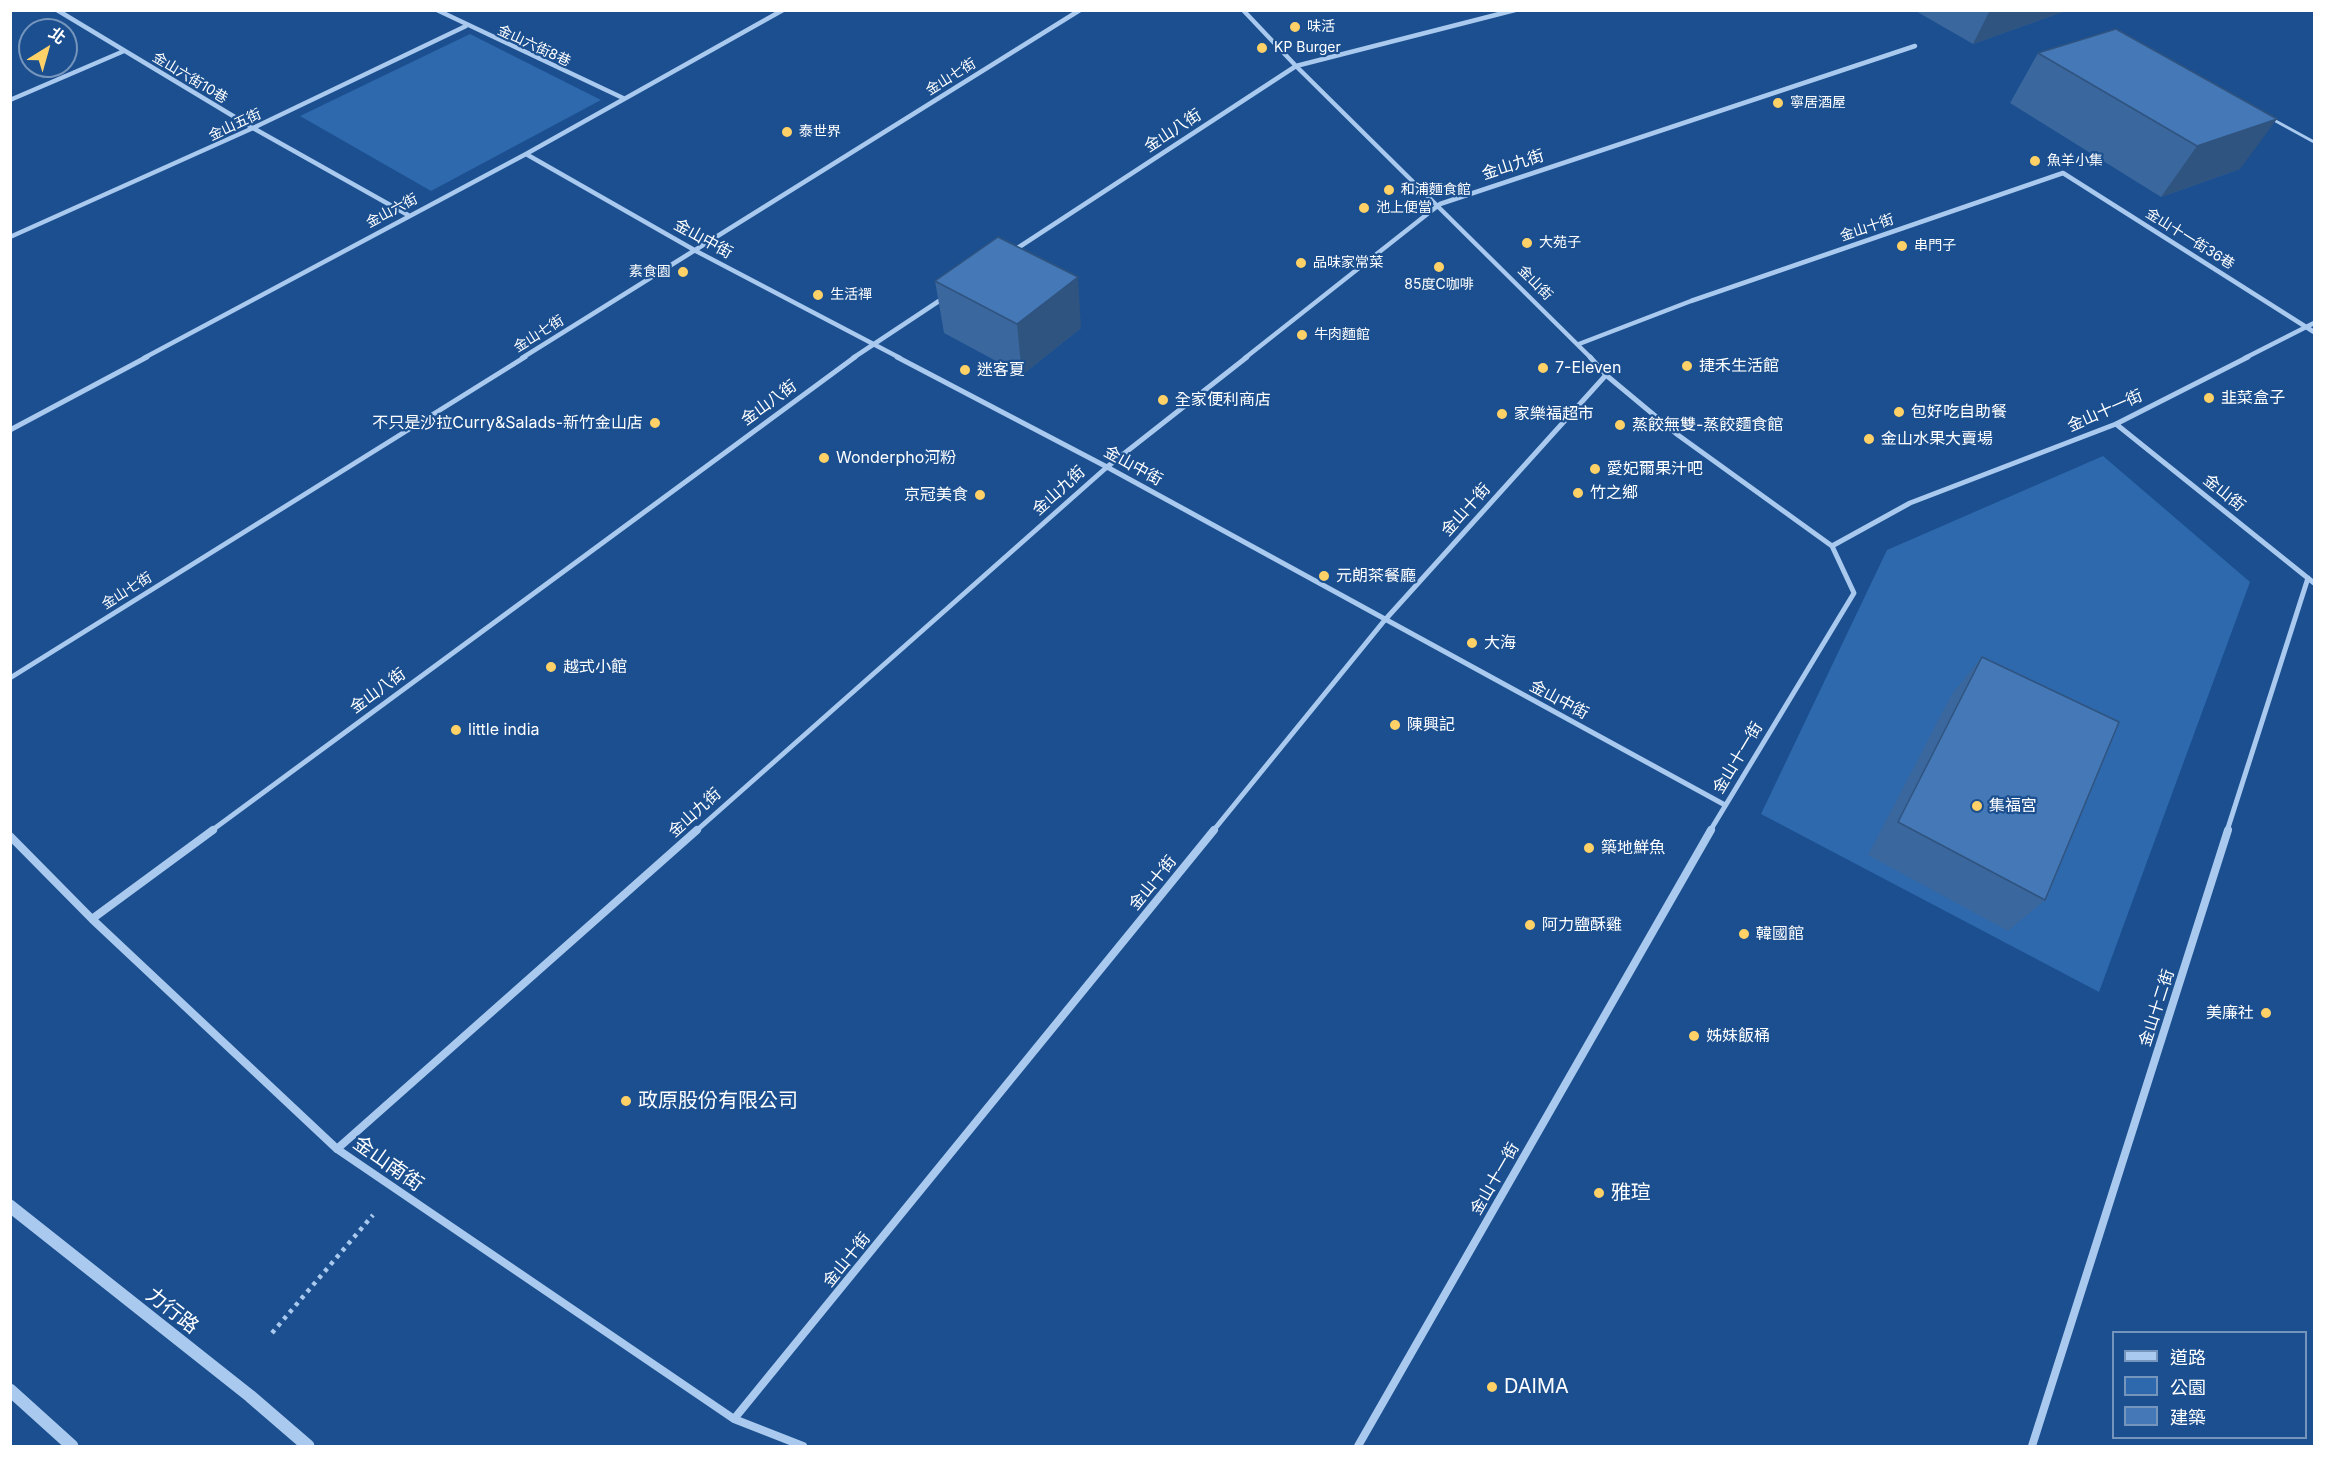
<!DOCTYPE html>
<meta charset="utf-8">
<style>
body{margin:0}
#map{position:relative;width:2325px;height:1457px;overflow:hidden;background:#1b4f8f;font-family:Inter,"Noto Sans TC",sans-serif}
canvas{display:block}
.frame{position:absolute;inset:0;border:12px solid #fff;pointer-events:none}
.legend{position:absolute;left:2112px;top:1331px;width:195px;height:108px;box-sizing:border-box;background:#1b4f8f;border:2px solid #7695bc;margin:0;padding:8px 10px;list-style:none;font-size:18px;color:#fff}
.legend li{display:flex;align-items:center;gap:12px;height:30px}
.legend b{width:30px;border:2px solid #7695bc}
.north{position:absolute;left:18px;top:18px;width:60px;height:60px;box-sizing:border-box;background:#1b4f8f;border:2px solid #7695bc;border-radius:50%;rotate:37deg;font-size:16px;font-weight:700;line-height:24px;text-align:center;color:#fff}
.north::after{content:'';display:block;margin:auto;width:21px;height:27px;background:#ffd166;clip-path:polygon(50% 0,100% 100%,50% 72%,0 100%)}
</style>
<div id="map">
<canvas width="2325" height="1457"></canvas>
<div class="frame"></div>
<ul class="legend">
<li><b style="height:8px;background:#a9c9ee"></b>道路</li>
<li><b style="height:16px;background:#2e69ad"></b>公園</li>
<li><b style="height:16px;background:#4478b7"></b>建築</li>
</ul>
<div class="north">北</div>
</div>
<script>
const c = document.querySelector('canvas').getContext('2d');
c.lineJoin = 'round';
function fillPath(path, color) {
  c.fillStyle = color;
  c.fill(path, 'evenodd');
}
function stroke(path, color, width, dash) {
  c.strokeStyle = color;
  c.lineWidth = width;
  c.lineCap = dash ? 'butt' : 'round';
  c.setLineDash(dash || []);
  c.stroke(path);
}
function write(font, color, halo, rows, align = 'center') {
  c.font = font + ' Inter,"Noto Sans TC",sans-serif';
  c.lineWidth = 4.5;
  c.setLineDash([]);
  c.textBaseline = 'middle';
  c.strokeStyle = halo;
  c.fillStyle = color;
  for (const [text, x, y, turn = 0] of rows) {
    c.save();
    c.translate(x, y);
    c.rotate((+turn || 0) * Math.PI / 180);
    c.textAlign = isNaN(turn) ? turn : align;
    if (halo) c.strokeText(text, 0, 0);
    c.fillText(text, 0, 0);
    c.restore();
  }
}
fillPath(new Path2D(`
 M470 34 601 100 431 191 300 116Z
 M2103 456 2250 582 2099 992 1761 814 1887 550Z`), '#2e69ad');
stroke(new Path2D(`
 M272 1333 373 1215`), '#a9c9ee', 4.5, [4, 5]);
stroke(new Path2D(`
 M2272 119 2314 142`), '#a9c9ee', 3);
stroke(new Path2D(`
 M57 10 253 128 408 215
 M437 10 623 98
 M1243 10 1296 66 1591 358
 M10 100 124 51
 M526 154 696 251 900 358
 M10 237 253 128 466 26
 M1013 251 1296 66 1515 10
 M1579 344 1691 301 2063 173 2314 332
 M144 358 526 154 783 10
 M522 358 1080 10
 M853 358 945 297
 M1245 358 1440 204 1915 46
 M2245 358 2314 323`), '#a9c9ee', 4.5);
stroke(new Path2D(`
 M897 357 1107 467 1725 805
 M1590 357 1606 375 1678 435 1832 546 1854 593 1710 831
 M2116 424 2314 583
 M10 430 147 357
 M1832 546 1910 503 2116 424 2248 357
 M10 678 525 357
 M211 831 855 357
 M696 831 1107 467 1247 357
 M1213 831 1384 621 1606 375
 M2227 831 2308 578`), '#a9c9ee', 5);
stroke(new Path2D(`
 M10 836 92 919 337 1149 734 1419 803 1446
 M92 919 213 830
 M337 1149 697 830
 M734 1419 1214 830
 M1358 1446 1711 830
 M2032 1446 2228 830`), '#a9c9ee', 8);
stroke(new Path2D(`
 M10 1206 250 1396 308 1446
 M10 1390 72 1446`), '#a9c9ee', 13);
fillPath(new Path2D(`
 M1914 10H2068L1973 44Z
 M2038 53 2240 169 2161 197 2010 103Z
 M935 281 1081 328 1022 375 944 333Z
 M1982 657 2045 900 2008 931 1868 855 1952 694Z`), '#3a679d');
fillPath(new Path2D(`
 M1990 10H2068L1973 44Z
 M2277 119 2240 169 2161 197 2197 146Z
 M1078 277 1081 328 1022 375 1017 324Z`), '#305480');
const building = new Path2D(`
 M2116 29 2277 119 2197 146 2038 53Z
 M998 237 1078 277 1017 324 935 281Z
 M1982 657 2119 722 2045 900 1898 822Z`);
fillPath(building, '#4478b7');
stroke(building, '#305480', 1.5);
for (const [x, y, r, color] of [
 [1295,27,6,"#ffd166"],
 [1262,48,6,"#ffd166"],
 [1778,103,6,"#ffd166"],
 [787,132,6,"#ffd166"],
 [2035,161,6,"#ffd166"],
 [1389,190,6,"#ffd166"],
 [1364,208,6,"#ffd166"],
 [1527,243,6,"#ffd166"],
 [1902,246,6,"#ffd166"],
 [1301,263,6,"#ffd166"],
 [1439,267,6,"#ffd166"],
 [683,272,6,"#ffd166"],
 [818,295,6,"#ffd166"],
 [1302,335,6,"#ffd166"],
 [1687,366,6,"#ffd166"],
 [1543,368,6,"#ffd166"],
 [965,370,6,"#ffd166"],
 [2209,398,6,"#ffd166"],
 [1163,400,6,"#ffd166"],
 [1899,412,6,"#ffd166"],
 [1502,414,6,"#ffd166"],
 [655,423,6,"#ffd166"],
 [1620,425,6,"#ffd166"],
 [1869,439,6,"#ffd166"],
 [824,458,6,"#ffd166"],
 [1595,469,6,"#ffd166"],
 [1578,493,6,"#ffd166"],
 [980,495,6,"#ffd166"],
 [1324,576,6,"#ffd166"],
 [1472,643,6,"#ffd166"],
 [551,667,6,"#ffd166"],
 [1395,725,6,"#ffd166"],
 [456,730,6,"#ffd166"],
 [1977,806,6,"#ffd166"],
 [1589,848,6,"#ffd166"],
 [1530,925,6,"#ffd166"],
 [1744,934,6,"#ffd166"],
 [2266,1013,6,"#ffd166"],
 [1694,1036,6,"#ffd166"],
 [626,1101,6,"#ffd166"],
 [1599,1193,6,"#ffd166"],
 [1492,1387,6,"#ffd166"]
]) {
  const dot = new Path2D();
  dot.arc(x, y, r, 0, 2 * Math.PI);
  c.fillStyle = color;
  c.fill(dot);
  stroke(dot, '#1b4f8f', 2);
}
write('14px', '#fff', '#1b4f8f', [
 ["味活",1307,27],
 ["KP Burger",1274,48],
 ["寧居酒屋",1790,103],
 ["泰世界",799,132],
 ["魚羊小集",2047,161],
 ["和浦麵食館",1401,190],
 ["池上便當",1376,208],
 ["大苑子",1539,243],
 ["串門子",1914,246],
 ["品味家常菜",1313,263],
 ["素食園",671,272,"right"],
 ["85度C咖啡",1439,285,"center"],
 ["生活禪",830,295],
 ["牛肉麵館",1314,335]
], 'left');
write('14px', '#fff', '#1b4f8f', [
 ["金山六街8巷",534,46,25],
 ["金山七街",951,77,-32],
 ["金山六街10巷",190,78,31],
 ["金山五街",235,125,-25],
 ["金山六街",392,211,-28],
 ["金山十街",1867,228,-19],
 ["金山十一街36巷",2190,239,32],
 ["金山街",1535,283,45],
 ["金山七街",539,334,-32],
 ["金山七街",127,591,-32]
]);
write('16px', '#fff', '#1b4f8f', [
 ["金山八街",1173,131,-33],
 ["金山九街",1513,165,-18],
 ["金山中街",703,239,29],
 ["金山八街",769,403,-36],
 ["金山十一街",2105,411,-24],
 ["金山中街",1133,466,29],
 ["金山九街",1059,491,-42],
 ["金山街",2224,493,39],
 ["金山十街",1466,510,-48],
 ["金山八街",378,691,-36],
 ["金山中街",1559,700,28],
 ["金山十一街",1738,758,-59],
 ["金山九街",695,813,-42],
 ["金山十街",1153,883,-51],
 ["金山十二街",2157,1008,-72],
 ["金山十一街",1495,1179,-60],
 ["金山十街",847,1260,-51]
]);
write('16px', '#fff', '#1b4f8f', [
 ["捷禾生活館",1699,366],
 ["7-Eleven",1555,368],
 ["迷客夏",977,370],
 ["韭菜盒子",2221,398],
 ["全家便利商店",1175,400],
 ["包好吃自助餐",1911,412],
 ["家樂福超市",1514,414],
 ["不只是沙拉Curry&Salads-新竹金山店",643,423,"right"],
 ["蒸餃無雙-蒸餃麵食館",1632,425],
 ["金山水果大賣場",1881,439],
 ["Wonderpho河粉",836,458],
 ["愛妃爾果汁吧",1607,469],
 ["竹之鄉",1590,493],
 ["京冠美食",968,495,"right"],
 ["元朗茶餐廳",1336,576],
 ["大海",1484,643],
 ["越式小館",563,667],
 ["陳興記",1407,725],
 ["little india",468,730],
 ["集福宮",1989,806],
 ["築地鮮魚",1601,848],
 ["阿力鹽酥雞",1542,925],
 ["韓國館",1756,934],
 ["美廉社",2254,1013,"right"],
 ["姊妹飯桶",1706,1036]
], 'left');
write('20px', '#fff', '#1b4f8f', [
 ["政原股份有限公司",638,1101],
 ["雅瑄",1611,1193],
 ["DAIMA",1504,1387]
], 'left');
write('20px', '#fff', '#1b4f8f', [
 ["金山南街",388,1164,35],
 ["力行路",172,1311,38]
]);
</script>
